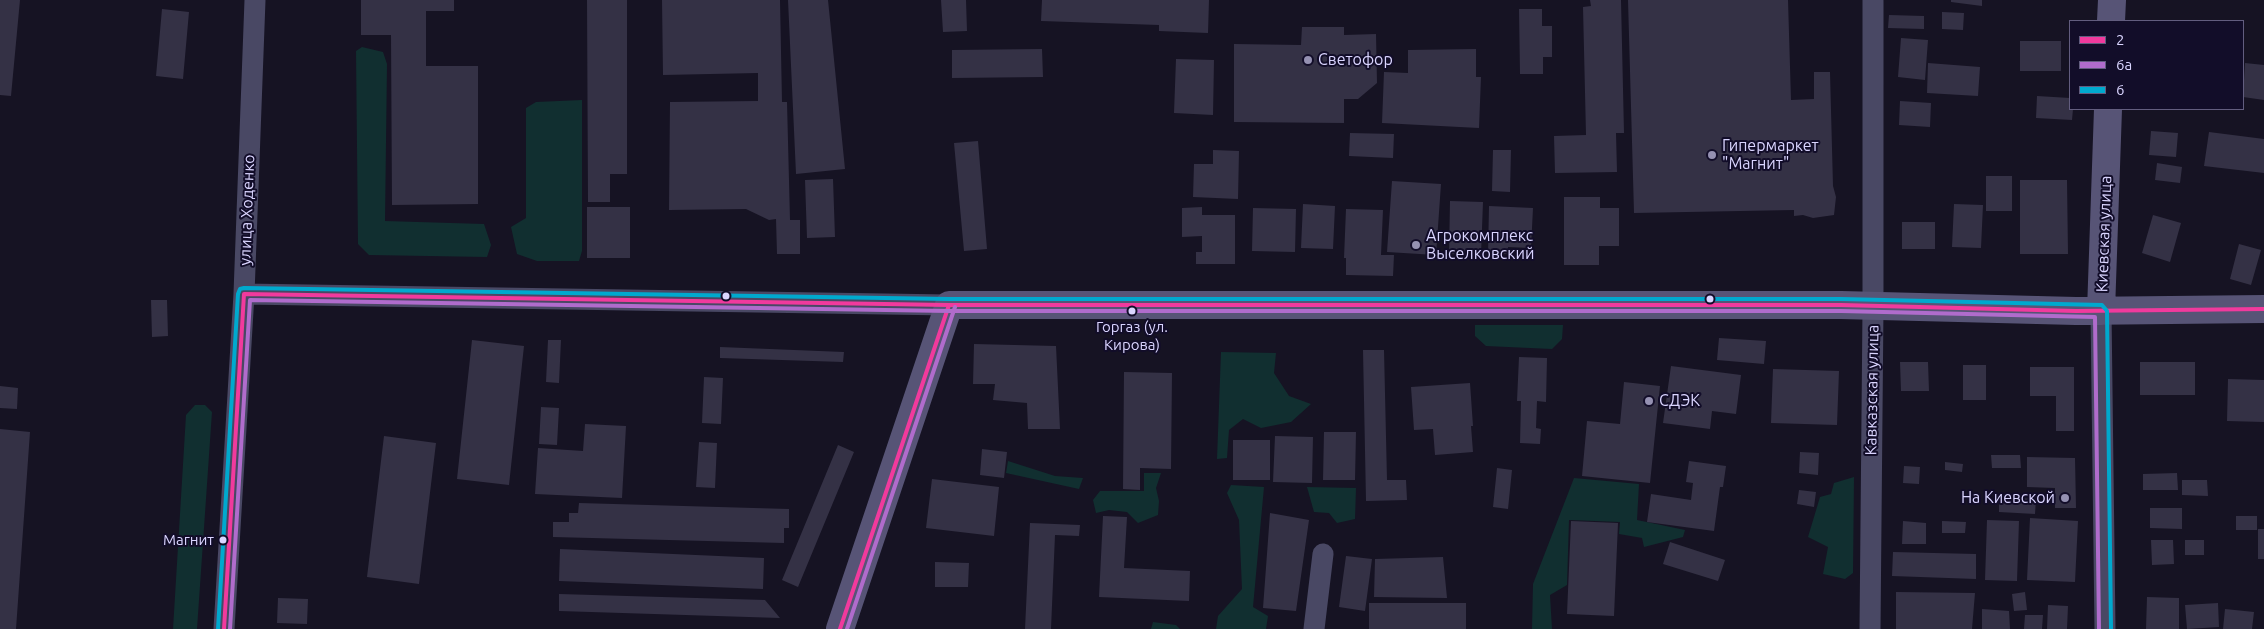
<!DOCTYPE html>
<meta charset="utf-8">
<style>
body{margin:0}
#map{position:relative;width:2264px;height:629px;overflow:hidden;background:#161323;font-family:Ubuntu,sans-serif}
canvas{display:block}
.legend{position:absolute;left:2069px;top:20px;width:175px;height:90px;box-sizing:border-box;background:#120d29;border:1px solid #625d7f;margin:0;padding:6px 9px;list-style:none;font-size:15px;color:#dad5ff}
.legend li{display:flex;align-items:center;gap:10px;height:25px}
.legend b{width:25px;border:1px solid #625d7f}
</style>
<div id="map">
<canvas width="2264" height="629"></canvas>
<ul class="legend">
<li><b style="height:6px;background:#f13a9d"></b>2</li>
<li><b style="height:6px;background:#b06ccc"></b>6а</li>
<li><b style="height:6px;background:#00a9ce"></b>6</li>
</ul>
</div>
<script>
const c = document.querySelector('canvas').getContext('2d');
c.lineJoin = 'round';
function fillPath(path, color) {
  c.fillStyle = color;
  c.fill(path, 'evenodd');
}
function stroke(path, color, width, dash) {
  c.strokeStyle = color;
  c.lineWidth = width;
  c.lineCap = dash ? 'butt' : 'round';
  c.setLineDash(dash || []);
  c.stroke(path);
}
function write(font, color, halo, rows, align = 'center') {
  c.font = font + ' Ubuntu,sans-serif';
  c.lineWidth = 4;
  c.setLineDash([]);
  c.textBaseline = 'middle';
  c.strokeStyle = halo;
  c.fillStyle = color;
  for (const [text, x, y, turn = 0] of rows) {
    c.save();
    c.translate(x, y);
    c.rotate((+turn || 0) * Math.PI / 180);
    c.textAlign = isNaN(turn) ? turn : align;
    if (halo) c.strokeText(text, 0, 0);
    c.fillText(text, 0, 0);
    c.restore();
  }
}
fillPath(new Path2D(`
 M362 47 383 52 387 64 385 221 484 224 491 245 487 257 369 255 358 244 356 51Z
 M582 100V251L579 261H537L517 254 511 227 526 218V108L536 102Z
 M1475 325H1563L1562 339 1552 349 1486 346 1475 336Z
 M1221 352 1276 353 1274 373 1289 396 1311 404 1291 422 1261 428 1243 419 1229 430 1227 458 1217 459Z
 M195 405H205L212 412 197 629H173L186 415Z
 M1008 461 1055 476 1083 478 1079 489 1006 473Z
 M1144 473H1161L1156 488 1159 501 1158 515 1138 523 1127 512 1109 510 1096 513 1093 500 1100 491H1144Z
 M1854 477 1853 573 1845 579 1823 574 1828 547 1808 537 1820 497 1831 494 1834 483Z
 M1574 478 1639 484 1637 520 1685 530 1683 537 1644 547 1642 538 1619 534 1620 522 1569 520 1567 585 1550 595 1552 629H1532L1533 584Z
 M1231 485 1264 487 1253 607 1268 616 1266 629H1216L1218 616 1242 589 1239 520 1227 493Z
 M1307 487 1356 488 1355 519 1337 523 1329 513 1314 512Z
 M1153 622 1176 625 1180 629H1151Z`), '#112f30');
fillPath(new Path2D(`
 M0 0H20L11 96 0 95Z
 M361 0H454V11H426V66H478V204L392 205 391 35H361Z
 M587 0H627V174H610V202H588Z
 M662 0H780L782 102H787L790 220H800V254H777L776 219 769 220 746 209 669 210 670 102 758 101V73L663 75Z
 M788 0H828L845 169 796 174Z
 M941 0H966L967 31 943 32Z
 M1042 0H1209L1208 33 1159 31V25L1041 21Z
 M1590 0H1621L1624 133H1616L1617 172 1555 173 1554 136 1586 135 1583 7 1591 6Z
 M1628 0H1788L1791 100 1814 99V72H1830L1833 186 1836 197 1834 215 1813 218 1803 215 1794 216V210L1634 213Z
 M1951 0H1982V6L1951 2Z
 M162 9 189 12 183 79 156 76Z
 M1519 9H1542V26H1552V57H1543V74H1520Z
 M1942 12 1964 13 1963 30 1942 29Z
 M1889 15 1924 16V29L1888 28Z
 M1302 27H1344V35L1376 34 1377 83 1358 99H1344V123L1234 122V44L1301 45Z
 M1901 38 1928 40 1925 80 1898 77Z
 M2020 41H2061V71H2020Z
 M1042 49 1043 77 952 78V50Z
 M1476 49V77H1481L1479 128 1382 123 1384 72 1408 73V50Z
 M1176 59 1214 60 1213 115 1174 113Z
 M1928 63 1980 67 1978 96 1927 93Z
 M2245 63 2264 65V100L2243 97Z
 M2037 96 2070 98V109H2073L2072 120 2036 118Z
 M1900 101 1931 103 1930 127 1899 125Z
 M2151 131 2178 133 2176 157 2149 155Z
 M2209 132 2264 139V173L2204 166Z
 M1350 133 1394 134 1393 158 1349 156Z
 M978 141 987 249 964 251 954 143Z
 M1213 150 1239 151 1238 199 1193 197 1194 164H1213Z
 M1493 150H1511L1510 192 1492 191Z
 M2157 163 2182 167 2180 183 2155 180Z
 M1986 176H2012V211H1986Z
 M833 179 835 237 807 238 805 180Z
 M2020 180H2067L2068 254H2020Z
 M1392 181 1441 184 1436 255 1387 252Z
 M1564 197H1600V208H1619V246H1599V265H1564Z
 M1450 201 1483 202 1481 255 1449 254Z
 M1303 204 1335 206 1333 249 1301 248Z
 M1954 204 1983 205 1981 248 1952 247Z
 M1489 206 1533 208 1531 248 1508 247V254H1488Z
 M587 207H630V258H587Z
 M1202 207V215H1235V264H1196V252H1202V236L1182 237V208Z
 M1253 208 1296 209 1295 252 1252 251Z
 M1346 209 1383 210 1381 255H1394L1393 276 1346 275V258H1344Z
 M2153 215 2181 223 2170 262 2142 253Z
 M1902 222H1935V249H1902Z
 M2239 244 2261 250 2251 285 2230 279Z
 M151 300H167L168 336 152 337Z
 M1719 338 1766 341 1764 364 1717 360Z
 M472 340 524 346 509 485 457 479Z
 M548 340H561L559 383 546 382Z
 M974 344 1056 346 1060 429H1028L1027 403 993 400 995 384H973Z
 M720 347 844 352 843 362 720 358Z
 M1363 350H1384L1387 480H1406L1407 500 1366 501Z
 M1519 357 1547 358 1546 402 1537 401 1536 428 1541 429 1540 444 1520 443 1521 401H1517Z
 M1900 362H1928L1929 391H1901Z
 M2140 362H2195V395H2140Z
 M1963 365H1986V400H1963Z
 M1671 366 1741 375 1736 414 1712 411 1710 429 1663 423Z
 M2030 367H2074V431H2056V396H2030Z
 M1773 369 1839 371 1837 425 1771 423Z
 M1124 372 1172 373 1171 469 1140 468V490L1123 489Z
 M704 377 723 378 721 424 702 423Z
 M2228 379 2264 380V422L2227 421Z
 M1624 382 1660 386 1650 483 1582 476 1587 421 1620 424Z
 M1470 383 1473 426H1471L1473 452 1435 455 1433 429 1414 430 1411 387Z
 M0 386 18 388 17 409 0 408Z
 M541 407 559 408 557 445 539 444Z
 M585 424 626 426 622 498 535 494 538 448 583 451Z
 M0 429 30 432 16 629H0Z
 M1324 432H1356L1355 480H1323Z
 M384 436 436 443 419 584 367 577Z
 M1275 436 1313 437 1312 483 1273 482Z
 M1233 440H1270V480H1233Z
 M699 442 717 443 715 488 696 487Z
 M838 445 854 452 798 587 782 580Z
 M982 449 1007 452 1004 478 980 475Z
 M1800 452 1819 453 1818 475 1799 473Z
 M1991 455H2020L2021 468H1992Z
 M2027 457 2075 458 2076 508H2055V488L2027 487Z
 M1689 461 1726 466 1723 487H1720L1714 531 1647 522 1651 494 1691 500 1693 483 1686 482Z
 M1945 462 1963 464 1962 472 1945 470Z
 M1904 466 1920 467 1919 484 1903 483Z
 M1497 468 1512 470 1508 509 1493 507Z
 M2177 473 2178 490H2143V474Z
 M932 479 999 487 994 536 926 528Z
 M2182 480H2207L2208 496 2182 495Z
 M1799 490 1816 492 1814 507 1797 504Z
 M1999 497 2036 499 2035 514 1999 512Z
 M579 503 789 509V528H784V543L553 537V522H569V513H578Z
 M2150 508H2182V529L2150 528Z
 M1270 513 1309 520 1296 611 1263 608Z
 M1103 516 1127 517 1124 568 1190 571 1189 601 1099 597Z
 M2236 516H2257V530H2236Z
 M2030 518 2078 521 2075 582 2027 580Z
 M1987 520 2019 521 2017 581 1985 580Z
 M1571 521 1618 523 1614 616 1567 614Z
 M1903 521 1926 523V544H1902Z
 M1942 521 1966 522 1965 533H1942Z
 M1030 523 1080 525 1079 536 1055 535 1051 629H1025Z
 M2258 529H2264V559H2258Z
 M2151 540H2173L2174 564 2152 565Z
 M2185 540H2204V555H2185Z
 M1670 542 1725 560 1718 581 1663 564Z
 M560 549 764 558 763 589 559 581Z
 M1893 552 1976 554V579L1892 576Z
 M1346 556 1372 559 1365 611 1339 607Z
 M1443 557 1447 598 1374 597 1375 559Z
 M935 562 969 563 968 587H935Z
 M1896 592 1975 593 1972 629H1896Z
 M2025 592 2027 610 2014 611 2012 594Z
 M559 594 765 600 780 618 559 611Z
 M2147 597 2179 598V629H2146Z
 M278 598 308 599 307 624 277 623Z
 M1369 603H1466V629H1369Z
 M2218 603 2219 627 2187 629 2185 605Z
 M2048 605 2068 606 2067 629H2047Z
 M1982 609 2009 611 2010 629H1982Z
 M2225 609 2254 612 2252 629H2223Z
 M2025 615H2043L2042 629H2024Z`), '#343145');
stroke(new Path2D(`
 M244 294 949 305
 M2101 311 2105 629
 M224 629 244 294 255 0
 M1314 629 1323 554
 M1870 629 1873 307V0`), '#494864', 21);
stroke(new Path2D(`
 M2111 21 2112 0
 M2101 311 2108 109
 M840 629 949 305H1841L2076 311 2264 309`), '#575476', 28);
stroke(new Path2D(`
 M224 629 244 294 949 305H1841L2076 311 2264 309
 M840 629 949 305`), '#f13a9d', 4);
stroke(new Path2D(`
 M230 629 250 300 949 311H1841L2095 317 2099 629
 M847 629 955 307`), '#b06ccc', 4);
stroke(new Path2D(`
 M218 629 238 294 240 289 244 288 949 299H1841L2102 305 2107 311 2111 629`), '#00a9ce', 4);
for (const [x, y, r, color] of [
 [1308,60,5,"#9591b2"],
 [1712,155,5,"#9591b2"],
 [1416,245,5,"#9591b2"],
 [726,296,4.5,"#dad5ff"],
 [1710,299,4.5,"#dad5ff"],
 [1132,311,4.5,"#dad5ff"],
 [1649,401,5,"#9591b2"],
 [2065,498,5,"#9591b2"],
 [223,540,4.5,"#dad5ff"]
]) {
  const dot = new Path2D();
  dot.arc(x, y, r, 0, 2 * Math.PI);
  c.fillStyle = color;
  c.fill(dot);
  stroke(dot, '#120d29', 2);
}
write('15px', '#dad5ff', '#120d29', [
 ["Горгаз (ул.",1132,327],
 ["Кирова)",1132,345],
 ["Магнит",214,540,"right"]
]);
write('16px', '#dad5ff', '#120d29', [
 ["Светофор",1318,60],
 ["Гипермаркет",1722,146],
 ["\"Магнит\"",1722,164],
 ["Агрокомплекс",1426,236],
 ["Выселковский",1426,254],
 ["СДЭК",1659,401],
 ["На Киевской",2055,498,"right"]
], 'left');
write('16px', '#dad5ff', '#120d29', [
 ["улица Ходенко",247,210,-88],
 ["Киевская улица",2104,234,-88],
 ["Кавказская улица",1872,390,-89]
]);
</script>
